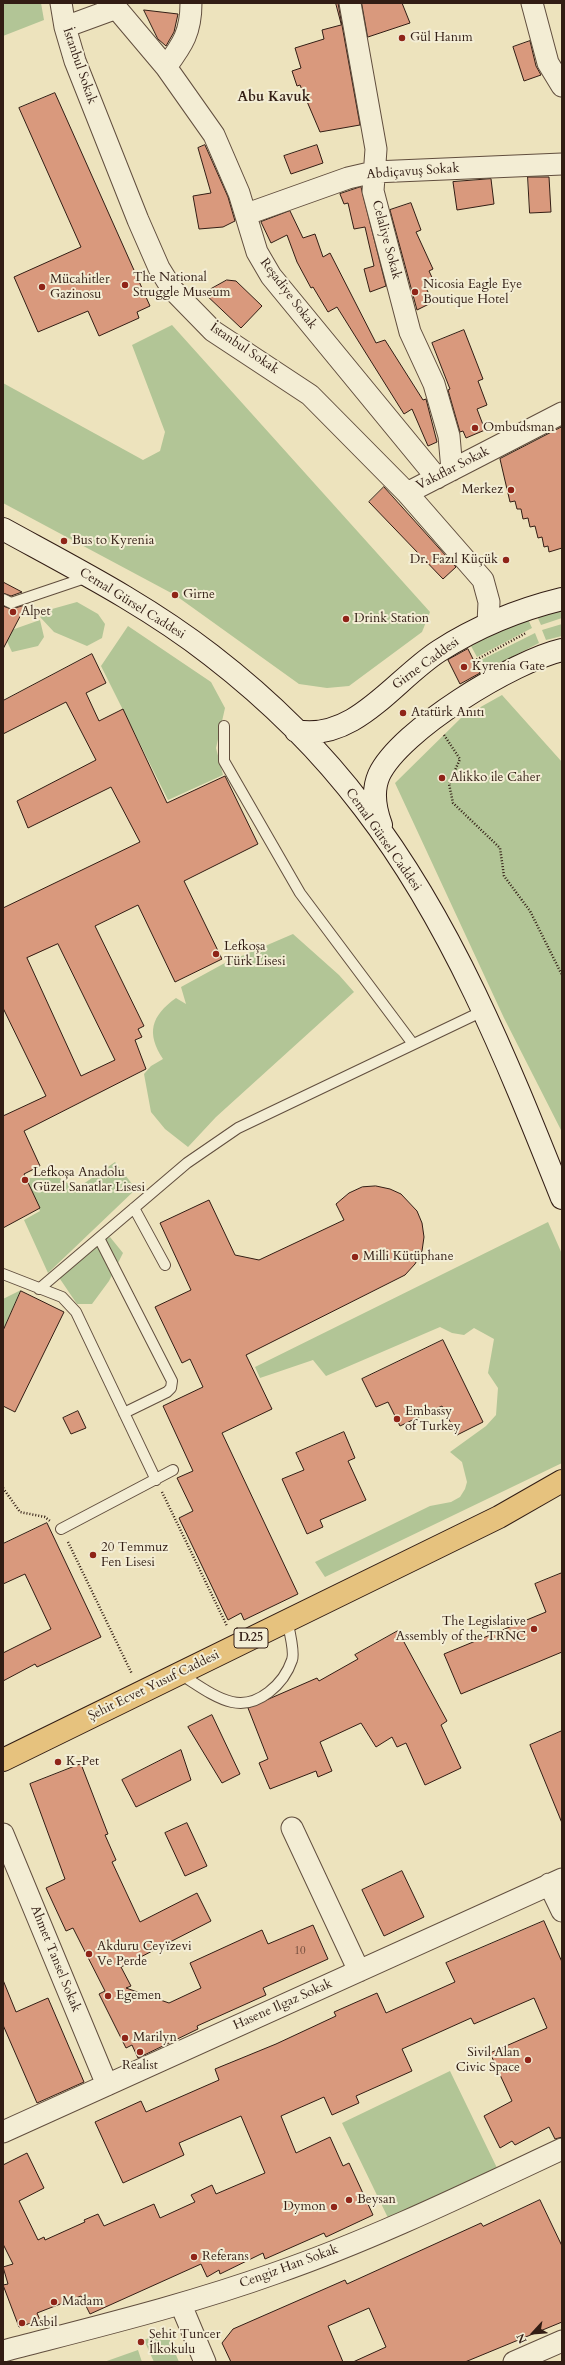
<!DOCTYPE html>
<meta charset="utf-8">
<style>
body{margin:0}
#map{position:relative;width:565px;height:2365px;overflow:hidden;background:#ede3bd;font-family:Cardo,serif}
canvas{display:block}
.frame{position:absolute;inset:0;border:4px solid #321d14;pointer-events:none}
.north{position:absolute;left:513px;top:2313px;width:40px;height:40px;-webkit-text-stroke:3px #f3edd4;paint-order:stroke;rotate:244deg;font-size:11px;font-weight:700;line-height:16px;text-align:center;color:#321d14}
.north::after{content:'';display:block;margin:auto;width:14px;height:18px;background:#321d14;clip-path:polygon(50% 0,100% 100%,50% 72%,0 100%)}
</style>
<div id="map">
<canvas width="565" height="2365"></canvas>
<div class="frame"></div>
<div class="north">N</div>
</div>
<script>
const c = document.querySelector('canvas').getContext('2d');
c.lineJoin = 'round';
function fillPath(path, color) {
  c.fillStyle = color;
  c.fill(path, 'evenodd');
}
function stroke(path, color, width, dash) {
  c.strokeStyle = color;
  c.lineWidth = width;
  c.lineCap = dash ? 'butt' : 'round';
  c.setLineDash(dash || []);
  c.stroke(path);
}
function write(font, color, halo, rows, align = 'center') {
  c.font = font + ' Cardo,serif';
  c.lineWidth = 4;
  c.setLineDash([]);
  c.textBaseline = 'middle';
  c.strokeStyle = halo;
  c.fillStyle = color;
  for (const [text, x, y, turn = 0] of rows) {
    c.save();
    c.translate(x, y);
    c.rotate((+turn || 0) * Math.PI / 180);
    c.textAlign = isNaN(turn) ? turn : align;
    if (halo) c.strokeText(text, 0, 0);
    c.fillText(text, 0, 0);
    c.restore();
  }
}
fillPath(new Path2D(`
 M3 3H41L44 20 3 36Z
 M172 325 430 612 422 632 349 686 327 688 299 684 175 595 3 503V383L143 460 160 451 165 432 132 345Z
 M77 602 98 614 105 624 102 638 87 646 54 632 40 617 52 609Z
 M562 605V618L541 625 536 614Z
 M527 617 532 628 477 657 471 646Z
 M40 620 44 637 38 646 12 652 3 633Z
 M562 624V636L546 640 542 630Z
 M128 626 211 682 225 708 216 748 223 775 168 800 101 666Z
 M535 633 539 643 485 671 479 661Z
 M502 695 562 762V1132L504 1018 395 783 461 718Z
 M293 934 339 975 354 992 216 1117 188 1147 165 1129 151 1112 144 1074 151 1066 163 1059C146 1033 151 1016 176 998L186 1004 181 987 223 964Z
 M115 1162 136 1189 48 1273 24 1220 40 1211 27 1182 29 1178H60L76 1189Z
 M548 1222 562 1254V1463L325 1577 315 1562 430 1506 451 1502 460 1497 465 1489 467 1482 462 1462 450 1452 486 1426 496 1415 498 1388 488 1373 494 1339 474 1328 464 1335 452 1333 440 1327 326 1376 313 1360 260 1378 255 1367Z
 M110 1237 123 1253 109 1281 92 1304H77L58 1276 90 1246Z
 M21 1290 3 1330V1299Z
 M450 2071 498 2170 390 2222 342 2123Z
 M166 2331 179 2362H154L144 2340Z
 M138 2350 142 2362H104Z`), '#b2c596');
const building = new Path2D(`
 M336 3H338L360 125 320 132 300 85 297 86 292 71 301 68 295 48 324 39 322 30 341 25Z
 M362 3H402L410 23 368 37Z
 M144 10 178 14 174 32 166 46 158 39Z
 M530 41 536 66 541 75 524 81 513 47Z
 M55 93 150 306 137 312 139 318 99 336 88 311 38 332 14 277 81 247 19 108Z
 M205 145 228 197 235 221 223 227 199 229 193 196 211 193 198 148Z
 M317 145 323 163 291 174 284 156Z
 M528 177H549L551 212 530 213Z
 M491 179 494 204 457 210 453 182Z
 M361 187 386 286 370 292 364 269 374 266 365 227 354 229 348 203 344 204 340 194Z
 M411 203 421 230 416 232 433 269 429 271 435 284 426 288 433 302 417 310 390 210Z
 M290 211 303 238 315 234 323 257 330 253 376 343 385 340 423 400 426 399 437 442 428 446 412 409 404 414 337 307 328 312 313 287 311 288 297 262 287 235 271 243 261 222Z
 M227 280 236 281 262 306 241 328 204 293Z
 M464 330 483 379 478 381 487 405 477 409 485 430 466 438 463 431 460 432 448 390 450 389 432 343Z
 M562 427V548L549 552 548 546 544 547 542 537 538 538 535 526 530 527 528 518 523 519 521 509H517L515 501 510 502 500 459Z
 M384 487 456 567 443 579 369 502Z
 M3 582 22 592 11 596 3 593Z
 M26 605 3 649V606L11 609Z
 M468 649 480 673 460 684 448 660Z
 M92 654 106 683 86 693 99 721 123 709 167 803 225 776 258 844 184 881 222 959 175 982 138 905 95 926 144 1026 138 1029 142 1037 135 1040 146 1069 24 1131 40 1166 24 1174 40 1208 3 1228V1116L46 1096 3 1008V908L140 842 111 787 28 828 17 801 96 760 66 702 3 734V701ZM58 944 115 1060 81 1076 27 958Z
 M376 1186 390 1189 401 1194 417 1211 422 1223 424 1237 422 1251 415 1264 405 1275 246 1355 272 1409 222 1433 298 1594 244 1620 241 1613 228 1620 179 1518 193 1511 177 1478 193 1471 163 1406 203 1387 190 1359 182 1363 155 1307 191 1290 160 1223 209 1200 235 1255 259 1260 344 1220 336 1204 349 1193 362 1187Z
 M21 1291 64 1312 15 1412 3 1406V1331Z
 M443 1340 483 1422 457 1435 442 1406 400 1426 388 1402 376 1407 362 1379Z
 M78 1411 86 1428 71 1434 63 1418Z
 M344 1432 355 1458 348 1461 366 1500 320 1520 323 1527 307 1534 282 1479 304 1470 296 1453Z
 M47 1523 101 1637 37 1667 35 1664 3 1681V1653L51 1629 25 1574 3 1584V1544Z
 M562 1573V1652L461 1694 444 1654 546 1612 535 1584Z
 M398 1631 447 1721 441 1725 461 1768 425 1785 406 1743 397 1747 392 1737 376 1747 361 1723 320 1742 332 1771 318 1777 316 1771 270 1789 259 1763 268 1759 248 1708 317 1678 319 1681 358 1659 355 1655Z
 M212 1715 240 1774 222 1783 188 1727Z
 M562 1731V1823L530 1745Z
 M181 1750 191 1780 136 1807 122 1780Z
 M81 1764 108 1834 105 1835 116 1860 112 1862 140 1922 197 1893 211 1921 121 1967 131 1986 126 1988 169 2003 201 1988 190 1963 262 1930 268 1944 313 1925 328 1959 263 1988 266 1995 197 2026 198 2029 138 2058 132 2045 126 2048 99 1994 105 1991 73 1928 66 1931 46 1888 65 1879 30 1784Z
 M187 1823 207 1866 185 1876 165 1833Z
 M402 1871 424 1917 384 1936 362 1890Z
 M544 1921 562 1962V2137L555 2139 549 2127 515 2145 512 2141 500 2148 484 2116 512 2101 490 2053 547 2028 534 1998 474 2024 471 2018 402 2049 412 2071 356 2096 359 2103 332 2115 324 2097 281 2116 296 2153 330 2137 343 2166 349 2163 373 2215 326 2237 324 2233 265 2259 263 2253 220 2274 219 2270 207 2277 201 2264 90 2314 81 2296 37 2313 40 2320 19 2327 3 2285 8 2284 3 2267 13 2264 3 2244V2165L27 2153 44 2188 19 2201 38 2240 44 2237 45 2240 85 2222 84 2220 98 2214 104 2226 154 2204 160 2218 195 2202 191 2195 212 2185 216 2194 265 2173 241 2116 179 2143 184 2155 123 2183 95 2122 141 2101 146 2112 219 2080 215 2069 276 2044 336 2016 334 2012 377 1993 386 2013 455 1982 446 1963Z
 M3 1980 16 2012 48 1998 84 2082 37 2103 3 2025Z
 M540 2200 562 2246V2322L465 2362H353L386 2347 369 2308 328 2326 343 2362H231L222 2343 233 2329 345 2280 347 2284 481 2223 483 2226Z`);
fillPath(building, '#d9997d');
stroke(building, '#321d14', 1);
const lane = new Path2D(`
 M3 599 11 603 88 577
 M224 726V761L300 893 413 1044
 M134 1208 165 1265
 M99 1238 172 1381 171 1388 167 1392 124 1413
 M3 1274 62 1297 76 1312 156 1480
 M39 1289 187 1163 238 1128 483 1011
 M61 1529 173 1470
 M180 1674C195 1683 214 1698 232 1702 258 1708 284 1684 292 1660 295 1652 289 1629 287 1620`);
const street = new Path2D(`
 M61 3 65 27 75 61 138 220 159 268 172 289 213 331 310 395 407 493 483 580 489 602 488 624
 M112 3 166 67 214 135 239 193 257 252 271 276 437 478
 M350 3 376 149 373 191 410 332 434 384 449 436 452 470
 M532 3 548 63 562 86
 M65 27 117 8
 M166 67C183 44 191 32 191 3
 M247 214 348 178 374 172 562 164
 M407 493 562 413
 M292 1828 359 1971
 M3 1834 107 2085
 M549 1884 562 1911
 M3 2132 562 1879
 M181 2305 205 2362
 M3 2351C95 2327 187 2305 276 2273 374 2239 468 2193 562 2149
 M514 2362 562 2341`);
const secondary = new Path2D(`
 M3 529C74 568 147 605 211 655 268 699 321 751 364 808 453 924 508 1063 562 1198
 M296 731C355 742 394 680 439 651 478 626 517 610 562 599
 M381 825C375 809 372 791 379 775 400 730 514 661 562 650`);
const primary = new Path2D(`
 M3 1760 499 1517 562 1481`);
stroke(lane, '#614e3e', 12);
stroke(street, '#614e3e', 23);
stroke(secondary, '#321d14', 24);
stroke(primary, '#321d14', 24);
stroke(new Path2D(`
 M474 661 526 633
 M444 735 460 759 449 784 453 803 500 848 504 876 530 911 562 975
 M3 1488 20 1512 45 1517 50 1521
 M162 1492 227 1626
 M68 1542 132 1674`), '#321d14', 2.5, [1, 2]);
stroke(lane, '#f3edd4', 10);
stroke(street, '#f3edd4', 21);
stroke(secondary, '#f3edd4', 22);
stroke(primary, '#e6c27e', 22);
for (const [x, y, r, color] of [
 [402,38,4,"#8f2418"],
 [125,285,4,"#8f2418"],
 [42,287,4,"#8f2418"],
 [415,292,4,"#8f2418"],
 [475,428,4,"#8f2418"],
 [511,490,4,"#8f2418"],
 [64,541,4,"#8f2418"],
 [506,560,4,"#8f2418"],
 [175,595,4,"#8f2418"],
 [13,612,4,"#8f2418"],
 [346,619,4,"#8f2418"],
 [464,667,4,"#8f2418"],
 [403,713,4,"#8f2418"],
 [442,778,4,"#8f2418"],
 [216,954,4,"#8f2418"],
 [25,1180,4,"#8f2418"],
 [355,1257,4,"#8f2418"],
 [397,1419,4,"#8f2418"],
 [93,1555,4,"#8f2418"],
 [534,1629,4,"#8f2418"],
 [58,1762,4,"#8f2418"],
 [89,1954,4,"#8f2418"],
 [108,1996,4,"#8f2418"],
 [125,2038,4,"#8f2418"],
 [140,2052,4,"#8f2418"],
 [528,2060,4,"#8f2418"],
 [349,2200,4,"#8f2418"],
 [334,2207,4,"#8f2418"],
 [194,2257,4,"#8f2418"],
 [54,2302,4,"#8f2418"],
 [22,2323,4,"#8f2418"],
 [141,2342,4,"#8f2418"]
]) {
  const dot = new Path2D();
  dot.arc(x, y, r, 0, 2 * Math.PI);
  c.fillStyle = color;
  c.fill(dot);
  stroke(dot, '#f3edd4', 1.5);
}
write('11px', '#5c3c2e', null, [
 ["10",300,1951]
]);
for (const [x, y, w] of [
 [251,1638,34]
]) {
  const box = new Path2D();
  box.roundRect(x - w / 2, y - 10, w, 20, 3);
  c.fillStyle = '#f3edd4';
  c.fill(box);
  stroke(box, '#321d14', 1);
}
write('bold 12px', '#321d14', null, [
 ["D.25",251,1638]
]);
write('13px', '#321d14', '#f3edd4', [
 ["Gül Hanım",410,38],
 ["The National",133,278],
 ["Struggle Museum",133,293],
 ["Mücahitler",50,280],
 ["Gazinosu",50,295],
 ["Nicosia Eagle Eye",423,285],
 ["Boutique Hotel",423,300],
 ["Ombudsman",483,428],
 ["Merkez",503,490,"right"],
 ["Bus to Kyrenia",72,541],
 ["Dr. Fazıl Küçük",498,560,"right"],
 ["Girne",183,595],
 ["Alpet",21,612],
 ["Drink Station",354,619],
 ["Kyrenia Gate",472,667],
 ["Atatürk Anıtı",411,713],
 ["Alikko ile Caher",450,778],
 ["Lefkoşa",224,947],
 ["Türk Lisesi",224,962],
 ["Lefkoşa Anadolu",33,1173],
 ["Güzel Sanatlar Lisesi",33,1188],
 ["Milli Kütüphane",363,1257],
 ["Embassy",405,1412],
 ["of Turkey",405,1427],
 ["20 Temmuz",101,1548],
 ["Fen Lisesi",101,1563],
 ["The Legislative",526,1622,"right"],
 ["Assembly of the TRNC",526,1637,"right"],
 ["K-Pet",66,1762],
 ["Akduru Ceyïzevi",97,1947],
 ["Ve Perde",97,1962],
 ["Egemen",116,1996],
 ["Marilyn",133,2038],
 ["Sivil Alan",520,2053,"right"],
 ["Civic Space",520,2068,"right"],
 ["Realist",140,2066,"center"],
 ["Beysan",357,2200],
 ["Dymon",326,2207,"right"],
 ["Referans",202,2257],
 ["Madam",62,2302],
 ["Asbil",30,2323],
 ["Şehit Tuncer",149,2335],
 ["İlkokulu",149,2350]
], 'left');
write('13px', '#321d14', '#f3edd4', [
 ["İstanbul Sokak",79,66,71],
 ["Abdiçavuş Sokak",413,172,-4],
 ["Celaliye Sokak",386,240,75],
 ["Reşadiye Sokak",288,294,53],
 ["İstanbul Sokak",244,349,34],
 ["Vakıflar Sokak",453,469,-27],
 ["Cemal Gürsel Caddesi",132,604,32],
 ["Girne Caddesi",426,664,-36],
 ["Cemal Gürsel Caddesi",383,840,55],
 ["Şehit Ecvet Yusuf Caddesi",154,1686,-26],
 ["Ahmet Tansel Sokak",55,1959,68],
 ["Hasene Ilgaz Sokak",283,2005,-24],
 ["Cengiz Han Sokak",289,2267,-20]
]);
write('bold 14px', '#321d14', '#f3edd4', [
 ["Abu Kavuk",274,98]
]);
</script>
